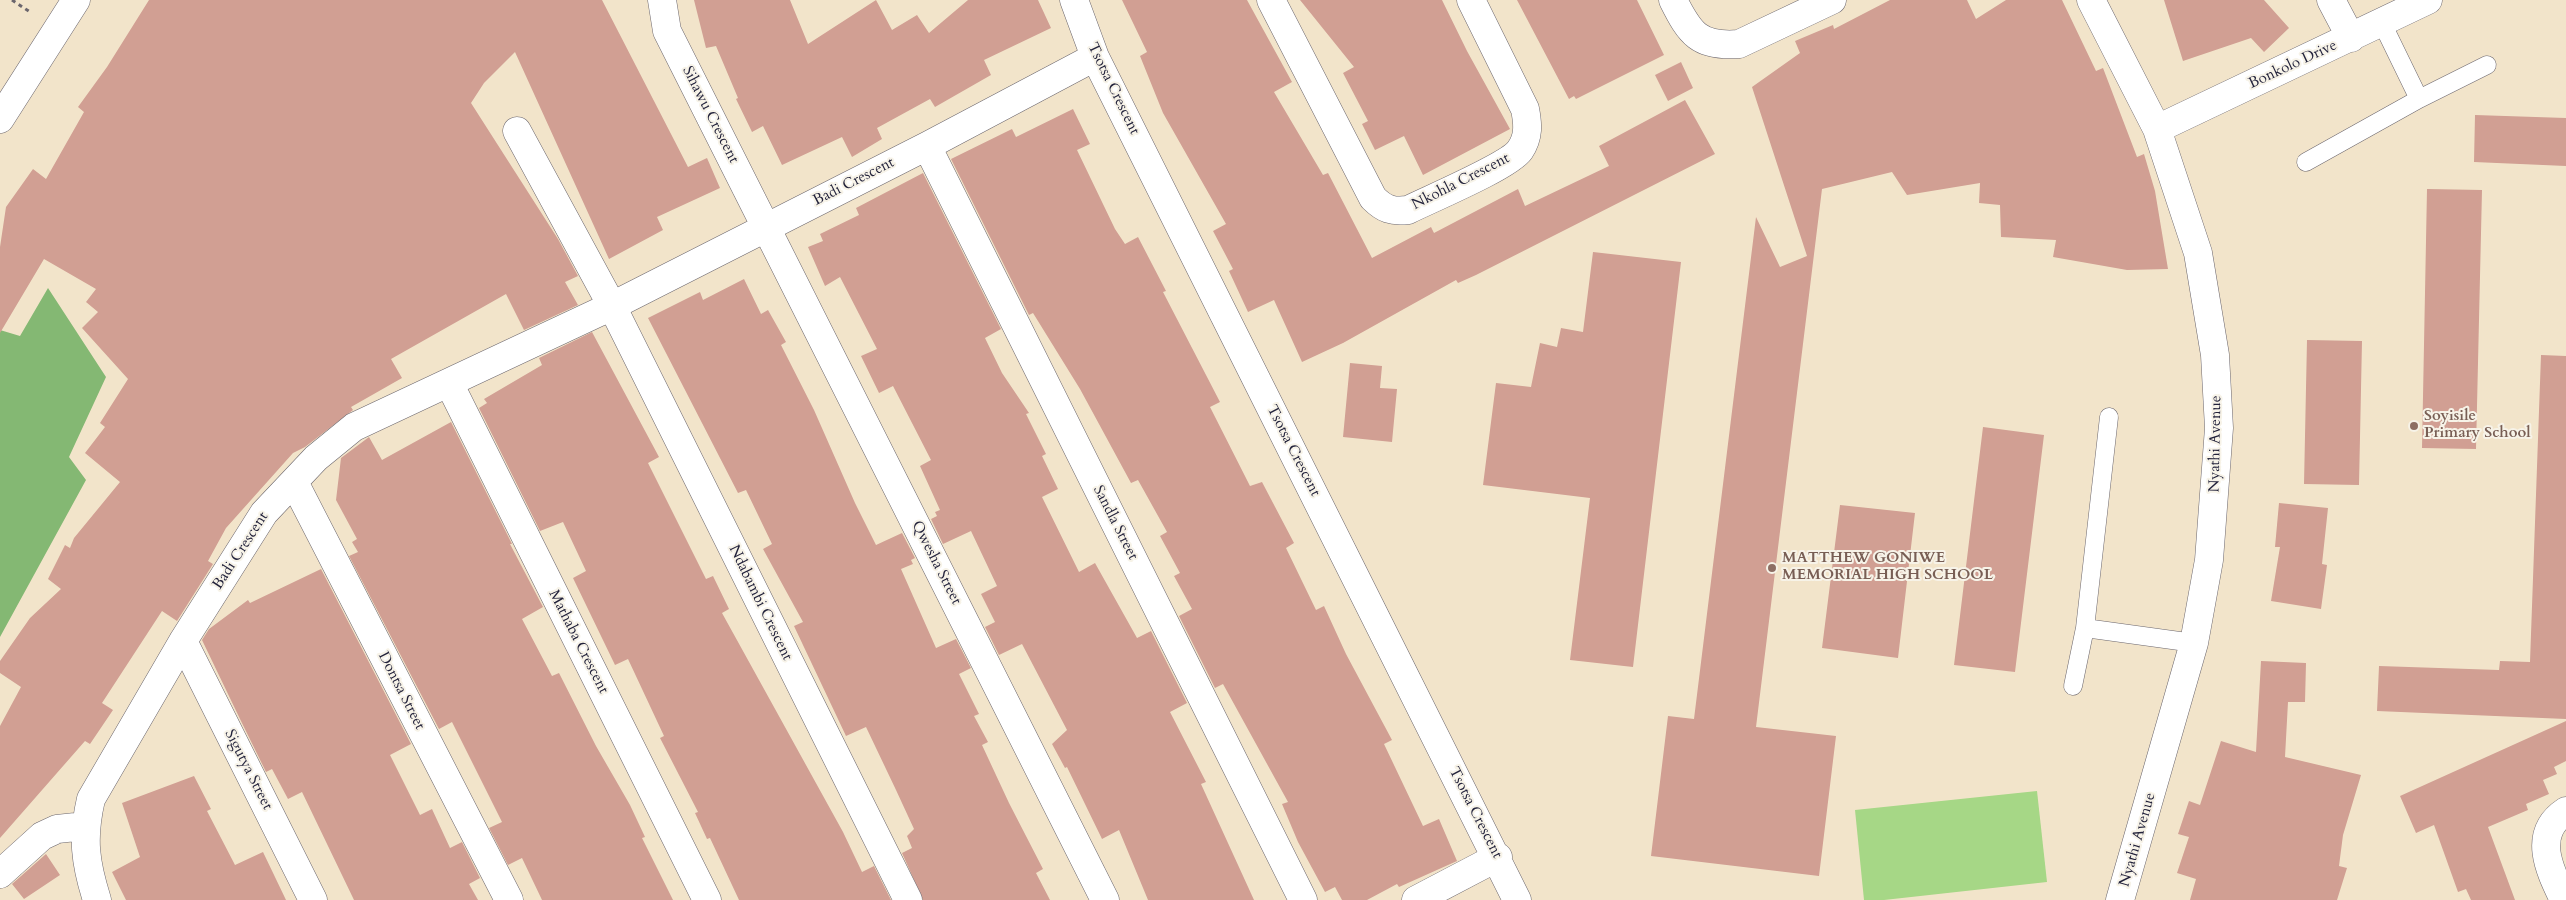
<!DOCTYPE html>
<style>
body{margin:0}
canvas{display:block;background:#f2e4ca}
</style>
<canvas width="2566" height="900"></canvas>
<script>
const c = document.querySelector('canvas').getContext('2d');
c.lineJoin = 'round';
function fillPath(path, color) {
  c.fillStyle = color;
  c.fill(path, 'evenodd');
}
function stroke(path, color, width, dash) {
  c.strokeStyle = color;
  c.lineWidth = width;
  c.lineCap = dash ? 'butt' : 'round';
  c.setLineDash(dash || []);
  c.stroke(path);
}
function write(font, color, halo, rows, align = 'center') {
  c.font = font + ' Cardo,serif';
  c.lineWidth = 4;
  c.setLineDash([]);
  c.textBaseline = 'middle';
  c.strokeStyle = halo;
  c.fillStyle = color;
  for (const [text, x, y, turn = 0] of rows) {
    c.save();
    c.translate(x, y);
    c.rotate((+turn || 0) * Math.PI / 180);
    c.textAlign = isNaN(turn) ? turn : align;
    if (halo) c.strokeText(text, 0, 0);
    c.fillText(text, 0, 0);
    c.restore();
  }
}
fillPath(new Path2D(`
 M2037 791 2047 882 1884 900H1864L1855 810Z`), '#a6d786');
fillPath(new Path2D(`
 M48 288 106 377 69 457 86 480 0 637V330L20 336Z`), '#84b873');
fillPath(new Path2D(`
 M149 0H602L688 167 707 158 720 188 657 217 663 230 609 259 515 52 484 83 471 103 558 239 578 276 565 282 578 305 524 330 506 294 391 359 402 378 351 407 353 410 305 447 293 453 226 528 208 561 213 564 177 621 162 611 102 703 113 710 90 744 85 741 0 838V726L21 687 0 673V661L30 618 61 589 48 579 65 545 70 548 74 538 120 482 85 453 105 427 100 423 128 379 82 328 98 312 86 302 96 289 44 259 0 333V247L6 207 33 169 46 179 84 112 78 107 107 67Z
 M694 0H790L808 44 876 0 892 30 917 15 929 33 968 0H1038L1051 28 984 60 991 75 935 107 930 99 877 128 882 139 852 157 842 137 782 165 763 126 752 132 736 99 738 98 716 46 706 48Z
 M1122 0H1247L1292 82 1274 92 1323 175 1328 173 1372 258 1431 227 1434 233 1518 189 1525 206 1609 166 1599 146 1685 100 1715 154 1476 275 1458 283 1456 280 1343 343 1302 362 1274 300 1248 312 1229 271 1233 269 1213 231 1226 224 1163 113 1140 56 1147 52Z
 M1300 0H1442L1467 51 1510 129 1423 175 1404 136 1375 150 1362 124 1368 121 1343 73 1354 67Z
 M1517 0H1637L1664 55 1576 99 1574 96 1569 99Z
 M1890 0H1967L1976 19 2006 0H2062L2096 71 2103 68 2137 157 2144 154 2155 191 2168 269 2127 270 2053 257 2056 240 2001 237 2000 205 1979 203 1980 183 1907 195 1892 172 1822 189 1756 727 1836 736 1819 876 1651 856 1668 716 1694 719 1756 217 1780 267 1807 256 1752 87 1800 53 1795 41 1833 25 1834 29Z
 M2164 0H2264L2289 28 2264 52 2251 38 2183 61Z
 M1681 62 1693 88 1668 101 1655 75Z
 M1073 109 1090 144 1077 150 1115 229 1125 244 1138 237 1166 291 1163 292 1220 402 1210 407 1250 486 1262 482 1294 543 1286 548 1316 610 1324 606 1346 654 1392 740 1384 744 1423 826 1439 819 1457 861 1399 887 1397 884 1367 900H1342L1335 887 1325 892 1298 842 1282 804 1288 802 1223 684 1215 688 1179 616 1192 609 1174 576 1180 573 1160 536 1167 532 1138 480 1131 483 1080 389 1033 313 1029 315 951 159 1012 129 1016 137Z
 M2475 115 2566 118V166L2474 162Z
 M923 173 1001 329 985 338 1002 373 1029 413 1026 414 1046 454 1042 456 1058 489 1042 497 1079 572 1095 563 1137 638 1151 631 1187 703 1170 712 1206 782 1201 784 1254 900H1148L1119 830 1102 839 1067 767 1065 768 1052 744 1067 730 1022 644 999 655 985 627 995 622 981 594 997 586 971 531 943 544 931 519 937 516 935 512 940 510 920 466 931 460 893 386 879 393 861 356 877 349 840 277 825 286 808 247 823 241 820 234 859 215 856 208Z
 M2427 189 2482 190 2476 449 2422 448Z
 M1593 252 1681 262 1633 667 1570 660 1590 498 1483 485 1496 383 1531 387 1540 343 1557 347 1561 328 1583 332Z
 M744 279 761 314 768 310 786 342 781 345 814 410 855 503 876 545 902 533 915 558 911 560 913 564 901 569 936 648 956 639 971 668 959 674 979 714 974 716 988 742 982 745 1009 803 1043 869 1036 873 1050 900H923L902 853 912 848 907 836 914 829 896 790 866 727 846 736 794 626 803 622 763 549 772 544 746 490 738 493 648 318 700 292 703 300Z
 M592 332 659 457 648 463 706 579 713 576 729 609 722 613 843 832 862 872 874 866 891 900H739L710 838 707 839 695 813 698 812 660 738 664 736 628 659 615 665 573 578 586 571 563 522 540 531 479 408 487 403 484 399 542 365 539 358Z
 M2307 340 2362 341 2359 485 2304 484Z
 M2541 355 2566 356V719L2377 711 2379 666 2499 670 2500 661 2530 662Z
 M1350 363 1382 366 1380 388 1397 389 1392 442 1343 437Z
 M451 422 512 544H510L543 607 522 619 552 676 559 673 596 746 630 805 645 837 642 838 673 900H542L522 858 508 865 489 828 502 822 452 722 439 729 349 556 358 552 352 542 357 539 336 500 341 458 369 437 382 460Z
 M1983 427 2044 435 2015 672 1954 665Z
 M2279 503 2328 508 2322 564 2327 565 2321 609 2271 601 2280 547H2275Z
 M1840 505 1915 513 1898 658 1822 648Z
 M321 569 411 744 390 755 420 815 432 809 450 848 462 842 480 878 469 884 478 900H354L302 792 288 799 272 769 266 772 240 719 202 640 209 629 248 600 250 603Z
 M2261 661 2306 663 2305 702H2288L2285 757 2361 775 2343 835 2339 866 2347 868 2337 900H2190L2196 879 2177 873 2189 837 2178 834 2189 801 2200 805 2221 741 2256 752Z
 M2566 721V761L2554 767 2557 774 2543 780 2549 794 2526 804 2528 810 2488 827 2515 900H2471L2466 889 2458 892 2434 825 2416 833 2400 796Z
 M194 776 211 809 207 811 235 865 263 852 286 900H126L112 872 140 857 122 803Z
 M46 854 60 875 24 899 12 884Z`), '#d19f93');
const service = new Path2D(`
 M2382 23 2419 99 2487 65
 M2306 162 2419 99
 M2109 417 2085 628 2194 643
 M2073 686 2085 628`);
const minor = new Path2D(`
 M662 0 667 31 1105 900
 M1074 0 1095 57 1517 900
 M1271 0 1373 198C1384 209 1392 212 1408 210 1430 199 1509 166 1520 150 1529 137 1528 124 1525 109L1471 0
 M1673 0C1690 34 1699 47 1739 44L1832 0
 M2091 0 2157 129 2198 253 2215 355 2219 428 2209 560 2194 643 2120 900
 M2331 0 2351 38
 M2157 129 2428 0
 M517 131 612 306 908 900
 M927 146 1303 900
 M449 383 707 900
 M294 482 509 900
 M183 641 313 900
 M0 874 42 836 57 829 85 826
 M97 900C85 862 82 838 91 799L183 641 264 513 316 458 354 427 612 306 927 146 1095 57
 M1416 900 1498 857
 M2564 900C2550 871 2531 834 2566 811`);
const secondary = new Path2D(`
 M0 119 76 0`);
stroke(service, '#6b666d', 19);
stroke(minor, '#6b666d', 29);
stroke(secondary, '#6b666d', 29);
stroke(new Path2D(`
 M12 0 30 12`), '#6b666d', 3, [4, 4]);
stroke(service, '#fff', 18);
stroke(minor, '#fff', 28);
stroke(secondary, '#fff', 28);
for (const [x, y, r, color] of [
 [2414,426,5,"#8d6e63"],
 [1772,568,5,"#8d6e63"]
]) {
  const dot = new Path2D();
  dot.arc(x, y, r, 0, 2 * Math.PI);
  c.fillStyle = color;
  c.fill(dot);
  stroke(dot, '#f7f3e8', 2);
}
write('15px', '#22223b', '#f7f3e8', [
 ["Bonkolo Drive",2293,65,-25],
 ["Tsotsa Crescent",1113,89,64],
 ["Sihawu Crescent",710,115,63],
 ["Badi Crescent",854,182,-27],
 ["Nkohla Crescent",1461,182,-27],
 ["Nyathi Avenue",2216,444,-89],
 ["Tsotsa Crescent",1293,451,63],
 ["Sandla Street",1115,523,63],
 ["Badi Crescent",241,551,-57],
 ["Qwesha Street",936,563,63],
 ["Ndabambi Crescent",760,603,64],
 ["Mathaba Crescent",578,642,63],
 ["Dontsa Street",401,691,63],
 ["Sigutya Street",248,770,63],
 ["Tsotsa Crescent",1475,813,63],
 ["Nyathi Avenue",2138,840,-74]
]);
write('bold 15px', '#785e54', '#f7f3e8', [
 ["Soyisile",2424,417],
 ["Primary School",2424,434],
 ["MATTHEW GONIWE",1782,559],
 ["MEMORIAL HIGH SCHOOL",1782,576]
], 'left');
</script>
